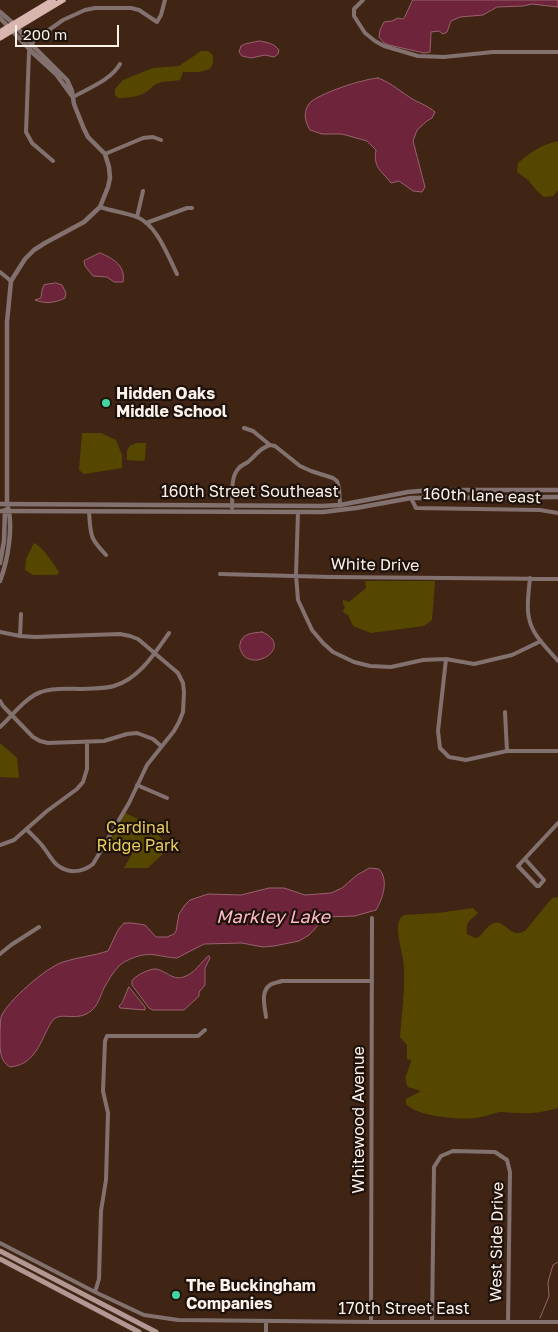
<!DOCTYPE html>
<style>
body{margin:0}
#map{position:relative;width:558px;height:1332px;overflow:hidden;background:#402515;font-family:"Golos Text",sans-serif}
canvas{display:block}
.scale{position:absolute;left:15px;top:25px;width:104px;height:22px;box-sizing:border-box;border:2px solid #fdf2ec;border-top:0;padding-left:6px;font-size:15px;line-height:18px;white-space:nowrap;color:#fdf2ec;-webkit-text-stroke:4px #1e120b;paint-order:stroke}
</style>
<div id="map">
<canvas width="558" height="1332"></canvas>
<div class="scale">200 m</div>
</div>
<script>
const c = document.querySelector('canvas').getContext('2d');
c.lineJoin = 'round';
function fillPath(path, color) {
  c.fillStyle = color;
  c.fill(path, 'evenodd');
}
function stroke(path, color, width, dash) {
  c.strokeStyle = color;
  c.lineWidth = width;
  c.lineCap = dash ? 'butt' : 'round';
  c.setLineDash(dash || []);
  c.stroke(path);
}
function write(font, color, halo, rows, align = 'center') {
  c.font = font + ' "Golos Text",sans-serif';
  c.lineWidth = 4.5;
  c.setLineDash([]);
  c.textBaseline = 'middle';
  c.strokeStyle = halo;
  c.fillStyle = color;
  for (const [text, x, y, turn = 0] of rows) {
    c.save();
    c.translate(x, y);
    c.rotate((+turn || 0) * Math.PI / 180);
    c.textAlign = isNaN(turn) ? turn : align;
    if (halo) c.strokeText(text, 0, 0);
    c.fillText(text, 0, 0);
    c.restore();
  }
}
fillPath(new Path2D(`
 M201 51H208L213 55V63L210 69 199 72H183C182 74 181 79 180 80 178 81 164 81 159 83 154 84 151 89 146 92 139 97 127 98 118 98L115 95V89L123 80 153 68 179 66Z
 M558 141V190L553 196 544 197 537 191 528 180 517 172 518 163C531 152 541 145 558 141Z
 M82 433H101L116 440 122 455V468L84 474 79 470Z
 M137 443H146L145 459 143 461 127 460C127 450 126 446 137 443Z
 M34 543C42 546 54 564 59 572L57 575H33L25 570 26 559Z
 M365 581H435L432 620 424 626 371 633 353 626 348 615 344 613 343 611 345 607 343 604V600L349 602 366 588Z
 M0 743 17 758 19 778 0 777Z
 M125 813 149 824 169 848 148 868H124L132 854 109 841Z
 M558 897V1108C549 1110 540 1113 531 1113 521 1114 510 1112 500 1112 493 1113 487 1116 481 1117 464 1121 418 1117 406 1104V1099L421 1091 408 1087C402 1075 410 1071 411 1060L407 1059V1045L400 1037C402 1013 405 990 404 967 403 954 398 941 398 928 398 923 399 918 404 915L438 913 473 908 478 913C469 921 466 922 467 934L475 938 479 937C483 933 488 925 494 923 505 919 511 941 526 930L552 898Z`), '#554700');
const water = new Path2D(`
 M413 0H558V7L532 4 523 6 497 7 483 15 460 17 451 21 447 32 443 34 439 31 431 32 430 52 424 53 389 45 384 43 379 37 380 30 384 22 392 21 398 18 402 19 404 18Z
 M260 41C269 43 273 43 279 50L278 54 274 57 265 55 251 58 242 56 239 52 241 46 245 44Z
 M378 78C392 83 402 93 414 100 422 104 428 106 435 112L432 118 427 121 417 130 413 141 425 187 422 192 413 191 399 181 391 183C381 170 373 168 376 150L367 141 342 134H322L310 130C305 122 303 112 309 104 314 96 352 83 363 81 368 79 373 79 378 78Z
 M100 253C113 258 126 266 123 282H114L107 277 93 276 85 266 84 261Z
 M56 283 62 285 66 293 65 298C56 303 44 304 35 300L41 298 42 290 44 285Z
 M262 632C293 645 258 671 243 655 241 651 239 648 240 644 242 633 253 633 262 632Z
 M370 868 379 869C389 880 383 898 376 910L355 916 326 917 309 935 299 941 274 946 263 947 242 943 204 944 177 958C166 958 155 953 143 955 136 956 124 961 119 966 113 972 108 981 104 988 100 997 98 1005 91 1011 77 1022 63 1012 54 1019 51 1022 48 1028 46 1032 38 1049 31 1065 10 1067 0 1061 0 1051 0 1040 0 1034 0 1024 1 1017 7 1001 47 967 63 962 78 957 93 956 108 951L118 930 124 923H132L145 925 156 937H167L174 934 176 931 179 914 185 905 190 900 208 894 241 895 269 888H284L305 895 331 893 342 888 357 875Z
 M209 956 210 958 205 968V985L199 992V996L184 1010H153L149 1008 132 985C132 984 132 982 132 981 134 976 151 968 156 969 167 971 173 982 186 976 194 973 201 963 207 957Z
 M129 987 145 1007V1010L120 1008 119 1006 122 1003Z`);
fillPath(water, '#6e243a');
stroke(water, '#99626f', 1);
stroke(new Path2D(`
 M540 1318 549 1296 548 1282 553 1265 558 1262`), '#99626f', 1);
stroke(new Path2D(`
 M363 0 354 9V16L365 33 375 41 384 46 418 56 444 57 493 52H558
 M73 97C89 88 111 80 120 64
 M105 154 143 138 153 137 161 140
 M53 161 32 143 26 132 29 52 31 44 36 39 63 20 85 10 95 8H131L139 10 157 22 161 15 165 0
 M100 207C112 211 126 213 137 217 157 225 168 256 177 274
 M137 217 143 191
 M146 223 187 208H192
 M0 272 11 281
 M244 428 253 431 270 445 275 446 300 466 311 471 333 478 337 481 339 488 340 505
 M411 498 416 508 540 510 558 513
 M232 508C233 496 230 478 238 469 241 465 245 464 248 462 257 455 258 449 270 445
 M89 512C91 536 89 537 106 555
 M298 512 296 575 298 600 312 630 323 643 333 652 354 662 370 666 391 667 423 660 446 659 474 664 512 655 541 641
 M220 574 331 577 558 579
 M530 578C529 590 526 607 529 618 532 635 547 648 558 661
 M0 632 20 636 35 637 120 634 130 636 138 639 178 673 183 683 184 692 183 712 179 722 174 731 147 765 129 803 93 864C82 873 67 874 56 864 51 859 48 853 44 848 39 841 33 836 27 830
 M20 636 21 614
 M446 659 438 731 440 748 449 757 466 760 507 751H558
 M0 701 3 706 33 737 40 741 48 743 104 741 127 734 137 733 153 739 161 746
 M505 712 507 751
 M0 727C12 716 26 697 41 692 54 687 70 689 83 689 93 688 104 689 114 686 139 679 155 653 169 633
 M137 785 167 798
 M0 845 14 840 47 811 77 789 83 782 87 769V742
 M525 859 544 880 539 886H537L518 866 558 823
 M0 954 11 945 39 927
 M266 1017C265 1007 260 992 270 985 272 983 279 982 282 981H372
 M0 1243 95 1292 144 1315 178 1320 371 1322H558
 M95 1292 99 1279 101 1211 106 1180 108 1113 103 1091 105 1041 107 1036H198L205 1030
 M371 1322 372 918
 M432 1322 434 1167 441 1156 453 1151 495 1152 507 1160 510 1172 508 1322
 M266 1332V1321`), '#82716e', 4);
stroke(new Path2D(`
 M0 12 14 24 31 44 67 80 72 91 74 104 84 129 88 137 105 154 109 167 110 178 108 187 100 207 84 222 45 243 34 250 25 259 11 281 7 322V504C14 525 8 560 0 581
 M0 18 33 53 56 74 72 96
 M0 504 322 506 340 505 408 492 431 490H558
 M0 511 323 512 356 508 411 498 558 497
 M0 563 4 541 5 510`), '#82716e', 4.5);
stroke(new Path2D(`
 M0 1251 156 1332
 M0 1259 139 1332`), '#b29793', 5);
stroke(new Path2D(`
 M0 32 53 0
 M0 38 63 0`), '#d8b5af', 5.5);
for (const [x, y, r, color] of [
 [106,403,5,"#43d4a0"],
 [176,1295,5,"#43d4a0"]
]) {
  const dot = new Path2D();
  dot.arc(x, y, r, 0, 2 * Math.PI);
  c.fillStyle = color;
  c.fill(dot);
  stroke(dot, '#1e120b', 2);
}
write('bold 16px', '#fdf2ec', '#1e120b', [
 ["Hidden Oaks",116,394],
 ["Middle School",116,412],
 ["The Buckingham",186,1286],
 ["Companies",186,1304]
], 'left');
write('16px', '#fdf2ec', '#1e120b', [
 ["160th Street Southeast",250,492],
 ["160th lane east",482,496,2],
 ["White Drive",375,565,1],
 ["Whitewood Avenue",359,1120,-90],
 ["West Side Drive",497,1242,-89],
 ["170th Street East",404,1309]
]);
write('16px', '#e9cf5e', '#1e120b', [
 ["Cardinal",138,828],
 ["Ridge Park",138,846]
]);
write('italic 18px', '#ffbac8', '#1e120b', [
 ["Markley Lake",273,917]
]);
</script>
